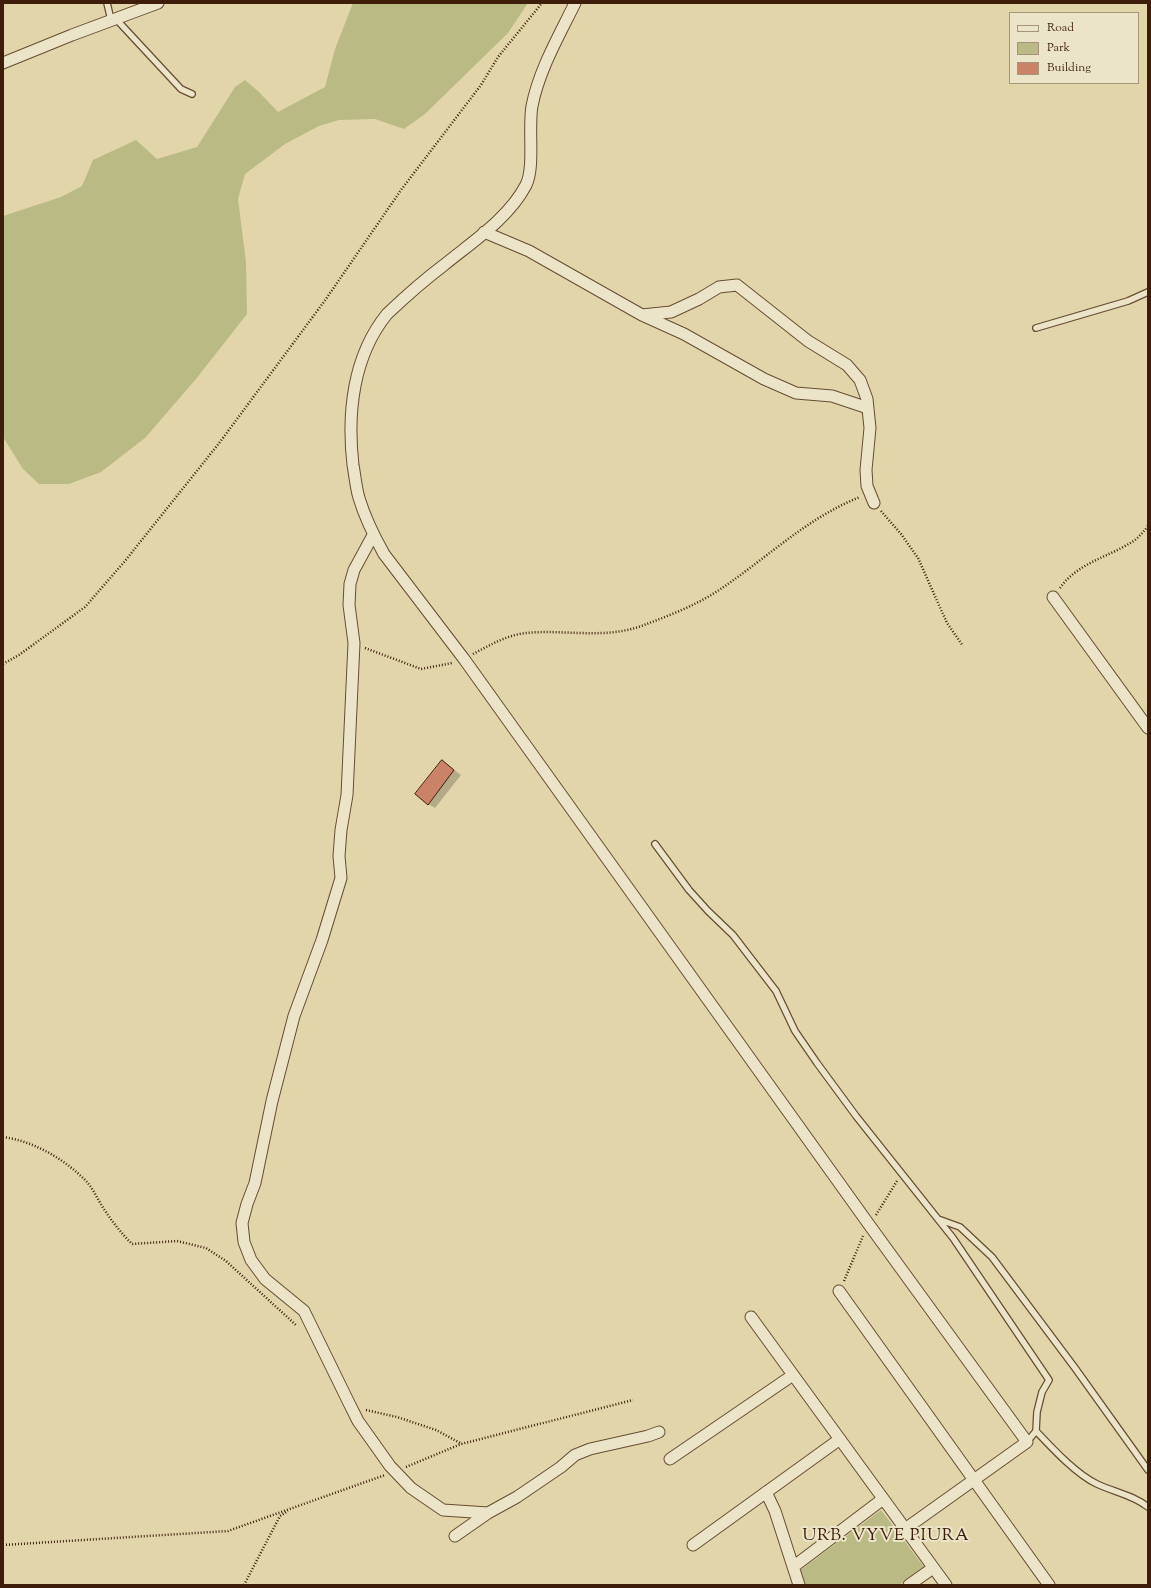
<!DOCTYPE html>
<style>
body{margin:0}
#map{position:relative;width:1151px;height:1588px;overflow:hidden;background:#e2d5aa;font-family:"Sorts Mill Goudy",serif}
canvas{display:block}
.frame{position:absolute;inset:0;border:4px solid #3e1e0a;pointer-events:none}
.legend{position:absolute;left:1009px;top:12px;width:130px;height:72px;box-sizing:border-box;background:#ece4c8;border:1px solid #a6957c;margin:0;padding:5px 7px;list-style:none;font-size:12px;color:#3e1e0a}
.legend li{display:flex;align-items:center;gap:8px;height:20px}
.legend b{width:20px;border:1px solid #a6957c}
</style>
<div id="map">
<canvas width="1151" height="1588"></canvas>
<div class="frame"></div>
<ul class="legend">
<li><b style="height:5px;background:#ece4c8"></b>Road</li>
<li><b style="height:11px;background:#babb84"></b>Park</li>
<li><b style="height:11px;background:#ca8366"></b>Building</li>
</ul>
</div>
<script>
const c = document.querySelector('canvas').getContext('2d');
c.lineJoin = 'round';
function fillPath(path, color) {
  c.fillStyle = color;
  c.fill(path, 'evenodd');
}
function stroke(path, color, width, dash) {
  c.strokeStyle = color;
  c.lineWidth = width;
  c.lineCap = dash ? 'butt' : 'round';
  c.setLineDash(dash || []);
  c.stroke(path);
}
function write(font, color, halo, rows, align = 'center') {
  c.font = font + ' "Sorts Mill Goudy",serif';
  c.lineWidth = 4;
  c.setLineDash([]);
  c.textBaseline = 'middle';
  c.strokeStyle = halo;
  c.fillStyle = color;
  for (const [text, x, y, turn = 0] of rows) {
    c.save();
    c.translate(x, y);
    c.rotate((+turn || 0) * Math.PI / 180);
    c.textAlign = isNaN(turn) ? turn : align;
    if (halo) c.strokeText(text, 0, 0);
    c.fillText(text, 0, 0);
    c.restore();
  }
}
fillPath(new Path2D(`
 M353 3H528L508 33 425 114 404 129 375 119 339 120 319 126 285 144 245 174 238 199 246 262 247 314 196 379 145 438 101 472 69 484H39L23 469 3 437V216L61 197 82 186 93 160 136 140 157 159 197 147 235 87 245 80 259 92 278 112 325 87 335 49Z
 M881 1510 924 1567 899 1585H803L798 1572Z`), '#babb84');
fillPath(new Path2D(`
 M442 761 461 775 435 808 428 804Z`), '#0003');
const building = new Path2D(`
 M442 760 454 770 428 805 415 794Z`);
fillPath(building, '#ca8366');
stroke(building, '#3e1e0a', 1);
const lane = new Path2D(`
 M107 3 111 20
 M116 19 181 89 192 94
 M1036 328 1128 301 1148 292
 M655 844 689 890 708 911 733 935 776 991 795 1031 817 1063 856 1116 953 1238 1049 1380 1042 1392 1037 1412 1036 1431 1027 1442
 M938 1219 960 1227 992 1257 1075 1368 1148 1470
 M1036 1431C1052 1448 1076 1474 1097 1484 1114 1492 1133 1495 1148 1507`);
const street = new Path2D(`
 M575 3C559 36 539 70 532 106 528 128 535 167 526 185 509 218 472 242 444 265 424 280 405 297 387 314 353 356 347 413 353 465 355 476 356 488 359 498 365 518 374 536 384 554L464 659 870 1226 1027 1442 905 1529
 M3 63 72 35 158 3
 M484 232 529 251 642 315 671 312 699 299 719 287 737 285 808 341 847 365 860 380 867 399 870 428 866 470 867 486 874 503
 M642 315 684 334 764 379 796 393 832 396 868 408
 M373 535 354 570 350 584 349 605 354 643 347 795 341 830 339 856 341 878 322 940 294 1016 272 1101 255 1183 247 1204 242 1223 244 1242 251 1260 265 1279 304 1311 348 1401 358 1421 390 1466 411 1488 443 1510 488 1513 517 1497 561 1467 575 1455 590 1449 648 1436 659 1432
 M1053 597 1148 728
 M839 1291 1049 1585
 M751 1317 946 1585
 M670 1459 793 1375
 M766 1492 775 1511 799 1585
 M455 1536 488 1513
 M693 1545 840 1439
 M793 1567 883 1499
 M909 1585 933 1568`);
stroke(lane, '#674c32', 8);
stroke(street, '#674c32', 13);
stroke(new Path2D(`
 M881 511 901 534 918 558 947 623 963 646
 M1060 588C1078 562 1110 557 1135 540 1140 536 1144 531 1148 526
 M365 648 421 669 452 663
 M473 654C490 645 507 635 526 633 565 629 606 640 644 625 668 616 694 606 716 592 764 561 806 518 860 497
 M3 664 19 655 85 607 125 561 220 442 326 299 401 190 481 85 498 57 542 3
 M3 1137C34 1141 66 1160 87 1182 93 1189 97 1198 102 1206 111 1220 120 1232 132 1244L177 1241 206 1248 226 1261 297 1326
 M876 1215 897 1181
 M844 1281 863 1236
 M366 1410 397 1417 436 1430 462 1444
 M406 1467 461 1444 633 1400
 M3 1545 228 1531 385 1475
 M244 1585 280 1516 288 1511`), '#3e1e0a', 2.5, [1, 2]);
stroke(lane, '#ece4c8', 5.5);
stroke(street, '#ece4c8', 11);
c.letterSpacing = '1px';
write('17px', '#3e1e0a', '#ece4c8', [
 ["URB. VYVE PIURA",886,1537]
]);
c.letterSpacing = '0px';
</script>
